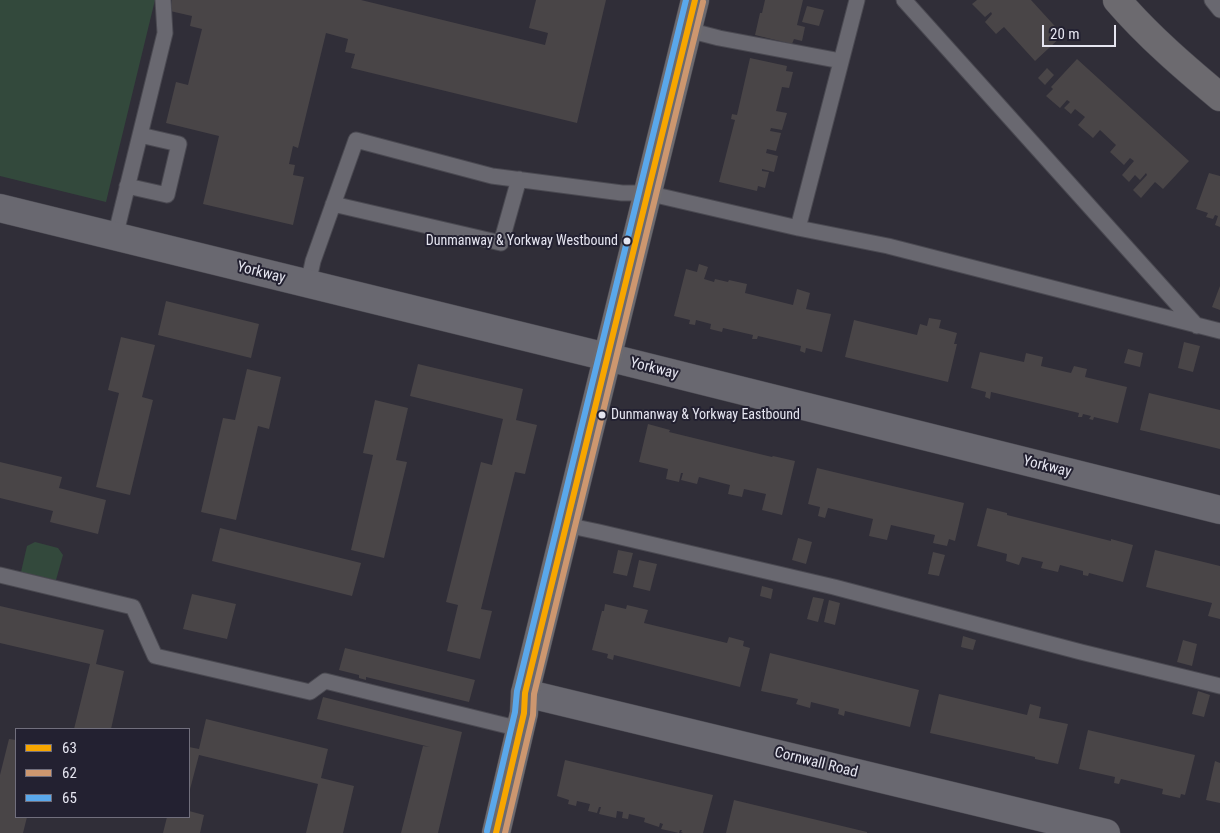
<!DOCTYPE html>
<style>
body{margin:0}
#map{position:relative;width:1220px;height:833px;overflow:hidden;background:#302e38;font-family:"Roboto Condensed",sans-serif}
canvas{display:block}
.legend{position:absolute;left:15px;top:728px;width:175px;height:90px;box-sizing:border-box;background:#232131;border:1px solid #716f7d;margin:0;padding:6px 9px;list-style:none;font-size:15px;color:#e5e5f0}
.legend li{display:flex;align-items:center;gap:10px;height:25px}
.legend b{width:25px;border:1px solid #716f7d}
.scale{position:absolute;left:1042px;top:25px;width:74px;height:22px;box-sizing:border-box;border:2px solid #e5e5f0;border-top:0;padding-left:6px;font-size:15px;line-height:18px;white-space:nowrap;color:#e5e5f0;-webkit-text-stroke:4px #232131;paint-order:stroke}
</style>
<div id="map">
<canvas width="1220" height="833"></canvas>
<ul class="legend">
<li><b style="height:6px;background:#f7a600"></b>63</li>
<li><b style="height:6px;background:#cd976f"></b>62</li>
<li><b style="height:6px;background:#5aa8eb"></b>65</li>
</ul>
<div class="scale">20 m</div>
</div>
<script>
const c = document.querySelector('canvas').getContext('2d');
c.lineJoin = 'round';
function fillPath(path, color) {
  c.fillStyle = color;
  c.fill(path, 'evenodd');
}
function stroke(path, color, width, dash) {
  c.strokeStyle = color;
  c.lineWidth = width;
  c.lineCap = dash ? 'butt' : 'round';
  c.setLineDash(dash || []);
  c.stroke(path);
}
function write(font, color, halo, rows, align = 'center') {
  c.font = font + ' "Roboto Condensed",sans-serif';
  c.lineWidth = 4;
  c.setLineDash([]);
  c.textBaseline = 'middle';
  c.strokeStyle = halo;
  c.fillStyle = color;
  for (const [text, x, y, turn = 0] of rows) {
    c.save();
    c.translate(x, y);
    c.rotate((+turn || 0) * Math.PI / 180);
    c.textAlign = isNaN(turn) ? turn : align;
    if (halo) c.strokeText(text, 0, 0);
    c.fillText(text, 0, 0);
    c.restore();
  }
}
fillPath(new Path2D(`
 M0 0H155L106 202 0 176Z
 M35 542 58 548 63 555 56 580 21 572 27 546Z`), '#33493c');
fillPath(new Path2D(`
 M172 0H361L545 45 548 33 529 28 536 0H606L577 123 351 68 355 54 345 52 348 39 326 33 298 148 293 146 289 164 295 165 293 175 304 177 293 225 203 204 219 136 166 123 176 82 188 85 202 29 190 26 192 16 170 11Z
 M765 0H803L797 25 805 27 802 41 794 39 792 44 755 35 760 13H762Z
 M977 0H1031L1063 35 1035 61 1004 27 996 34 985 22 992 14 991 12 985 17 972 4Z
 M807 6 824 10 819 26 802 22Z
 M750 58 787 66 786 71 793 72 789 88 782 87 776 111 787 113 782 130 771 128 770 131 781 133 776 151 767 149 766 153 778 156 774 172 762 169V171L769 172 765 188 758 186 757 191 719 182 735 120 731 119 732 114 737 115Z
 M1077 59 1189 161 1163 189 1155 182 1141 198 1133 190 1147 175 1146 173 1140 180 1135 175 1129 182 1122 175 1134 161 1130 158 1124 165 1110 152 1116 145 1100 130 1093 138 1078 125 1085 117 1075 109 1071 114 1064 108 1070 102 1067 100 1060 108 1046 96 1053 89 1051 87Z
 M1047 68 1054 75 1045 85 1038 78Z
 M1209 173 1220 176V227L1215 225 1218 216 1215 215 1213 219 1206 217 1208 213 1196 209Z
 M699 264 708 267 704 279 714 282 715 279 728 282 729 280 747 284 745 293 793 305 797 289 810 293 806 309 831 314 822 352 806 348 805 353 800 351 801 346 758 336 757 339H752L753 335 723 328 722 332 710 329 711 324 696 320 695 325 689 324 690 320 674 316 686 269 697 272Z
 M1220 286V310L1212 307Z
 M166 301 259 324 251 358 158 335Z
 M929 318 941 320 939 328 957 333 954 344H957L948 382 845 357 854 320 917 335 920 324 927 326Z
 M121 337 155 345 142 397 153 400 130 495 96 487 119 393 108 390Z
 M1184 342 1200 346 1193 372 1178 368Z
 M1128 349 1143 353 1140 367 1124 363Z
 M980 352 1024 362 1026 353 1043 357 1041 366 1071 373 1074 366 1087 369 1085 377 1127 387 1118 423 1094 417 1093 420 1089 419 1091 416 1083 414 1082 417H1078L1079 413 991 392 990 399 985 397 986 392 971 388Z
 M418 364 523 389 516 420 537 425 525 474 515 472 481 609 492 611 480 659 447 651 458 605 446 602 481 462 492 465 503 419 410 396Z
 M247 369 281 377 269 429 258 426 236 520 201 512 223 418 235 420Z
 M1149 393 1220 410V449L1140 430Z
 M375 400 408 408 396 460 407 462 384 558 351 550 373 455 363 453Z
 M648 424 670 430 669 432 772 457 773 456 795 461 782 515 762 510 766 494 744 489 742 497 728 494 730 485 699 477 697 484 681 480 683 473H681L679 482 666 479 668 469 639 462Z
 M0 462 62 477 59 488 106 500 98 534 50 522 53 511 0 498Z
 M817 468 964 503 955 541 949 539 947 546 933 543 935 535 891 525 887 540 869 536 873 519 828 508 825 518 818 516 820 507 808 504Z
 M987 508 1007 513V515L1111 541V539L1133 545 1123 582 1089 573 1088 576 1083 575V571L1060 565 1058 572 1041 568 1043 562 1022 557 1019 565 1006 561 1007 554 977 546Z
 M220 528 361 563 352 596 212 561Z
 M798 538 812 542 806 564 792 560Z
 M618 550 633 553 627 576 613 573Z
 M1155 550 1220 566V619L1208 616 1212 603 1146 587Z
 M933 552 945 555 939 576 928 574Z
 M639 560 657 564 650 591 633 587Z
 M762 586 773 589 771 599 760 596Z
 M192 594 236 604 227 639 183 629Z
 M813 597 824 599 818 622 807 619Z
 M829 600 840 603 835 625 824 622Z
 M605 604 626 609 627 605 648 610 644 623 727 643 729 637 744 641 743 646 750 648 740 687 614 655 613 660 607 658 608 654 592 650 602 611H604Z
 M0 606 104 630 96 664 124 671 111 729H74L90 664 0 643Z
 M963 636 976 640 973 650 961 647Z
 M1183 640 1197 644 1192 666 1177 662Z
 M345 648 475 680 469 702 366 677V680L359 678V675L339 670Z
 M770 653 919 690 910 727 845 711 844 716 838 714 839 709 811 702 810 708 796 704 798 699 761 691Z
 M1198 691 1210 695 1204 717 1192 714Z
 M939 694 1027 715 1030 704 1041 707 1039 718 1068 724 1058 764 1035 759V757L930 733Z
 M323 697 462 732 438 833H401L423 746 430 747 317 719Z
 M206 719 328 749 321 778 354 786 343 833H306L318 784 199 755 189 793V747L199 749Z
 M1088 730 1195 755 1185 795 1181 794 1180 798 1162 794 1163 789 1121 779 1119 784 1114 783 1115 777 1079 769Z
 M9 739 16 740V817H27L23 833H0V775Z
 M565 760 713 795 703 833H683L681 832 682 830H680L679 833 661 829 663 824 660 823 659 827 644 822 645 818 629 814 628 819 622 818 623 812 617 811 616 818 599 814 601 807H599L597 813 588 811 590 804 577 801 576 806 568 804 569 800 557 796Z
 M1215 761 1220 763V803L1206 800Z
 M734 800 867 832V833H726Z
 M189 811 204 815 200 833H163L167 817H189Z`), '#494547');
const lane = new Path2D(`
 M904 0 1197 326
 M1212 0 1220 10
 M688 30 719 38 841 61
 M127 186 167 195 179 144 140 135
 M333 204 501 243 519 179
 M798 228 857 0
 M115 237 165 33 163 0
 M308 284 313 261 356 140 492 176 622 193H647L798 228 888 246 1220 331
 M566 525 599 532 834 587 1081 652 1220 686
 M0 575 133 607 155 656 310 692 325 681 520 729`);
const street = new Path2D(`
 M0 208 607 357 1220 510
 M525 693 1106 833`);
const secondary = new Path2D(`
 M1117 0C1148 36 1184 67 1220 97
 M496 833 524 713 525 693 695 0`);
stroke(lane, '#4a4951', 17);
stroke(street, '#4a4951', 29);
stroke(secondary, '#4a4951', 29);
stroke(lane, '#696870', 15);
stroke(street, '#696870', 28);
stroke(secondary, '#6c6a6f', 28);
stroke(new Path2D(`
 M496 833 524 713 525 693 695 0`), '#f7a600', 6);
stroke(new Path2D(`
 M505 833 533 715 534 694 703 2`), '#cd976f', 6);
stroke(new Path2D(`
 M487 831 515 712 517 691 686 0`), '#5aa8eb', 6);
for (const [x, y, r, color] of [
 [627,241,4.5,"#e5e5f0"],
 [602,415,4.5,"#e5e5f0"]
]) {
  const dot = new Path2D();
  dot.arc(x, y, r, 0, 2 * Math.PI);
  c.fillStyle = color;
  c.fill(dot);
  stroke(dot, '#232131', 2);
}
write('14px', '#e5e5f0', '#232131', [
 ["Dunmanway & Yorkway Westbound",618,241],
 ["Dunmanway & Yorkway Eastbound",611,415,"left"]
], 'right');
write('15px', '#e5e5f0', '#232131', [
 ["Yorkway",261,273,14],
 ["Yorkway",654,369,14],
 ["Yorkway",1047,467,14],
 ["Cornwall Road",816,763,14]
]);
</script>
